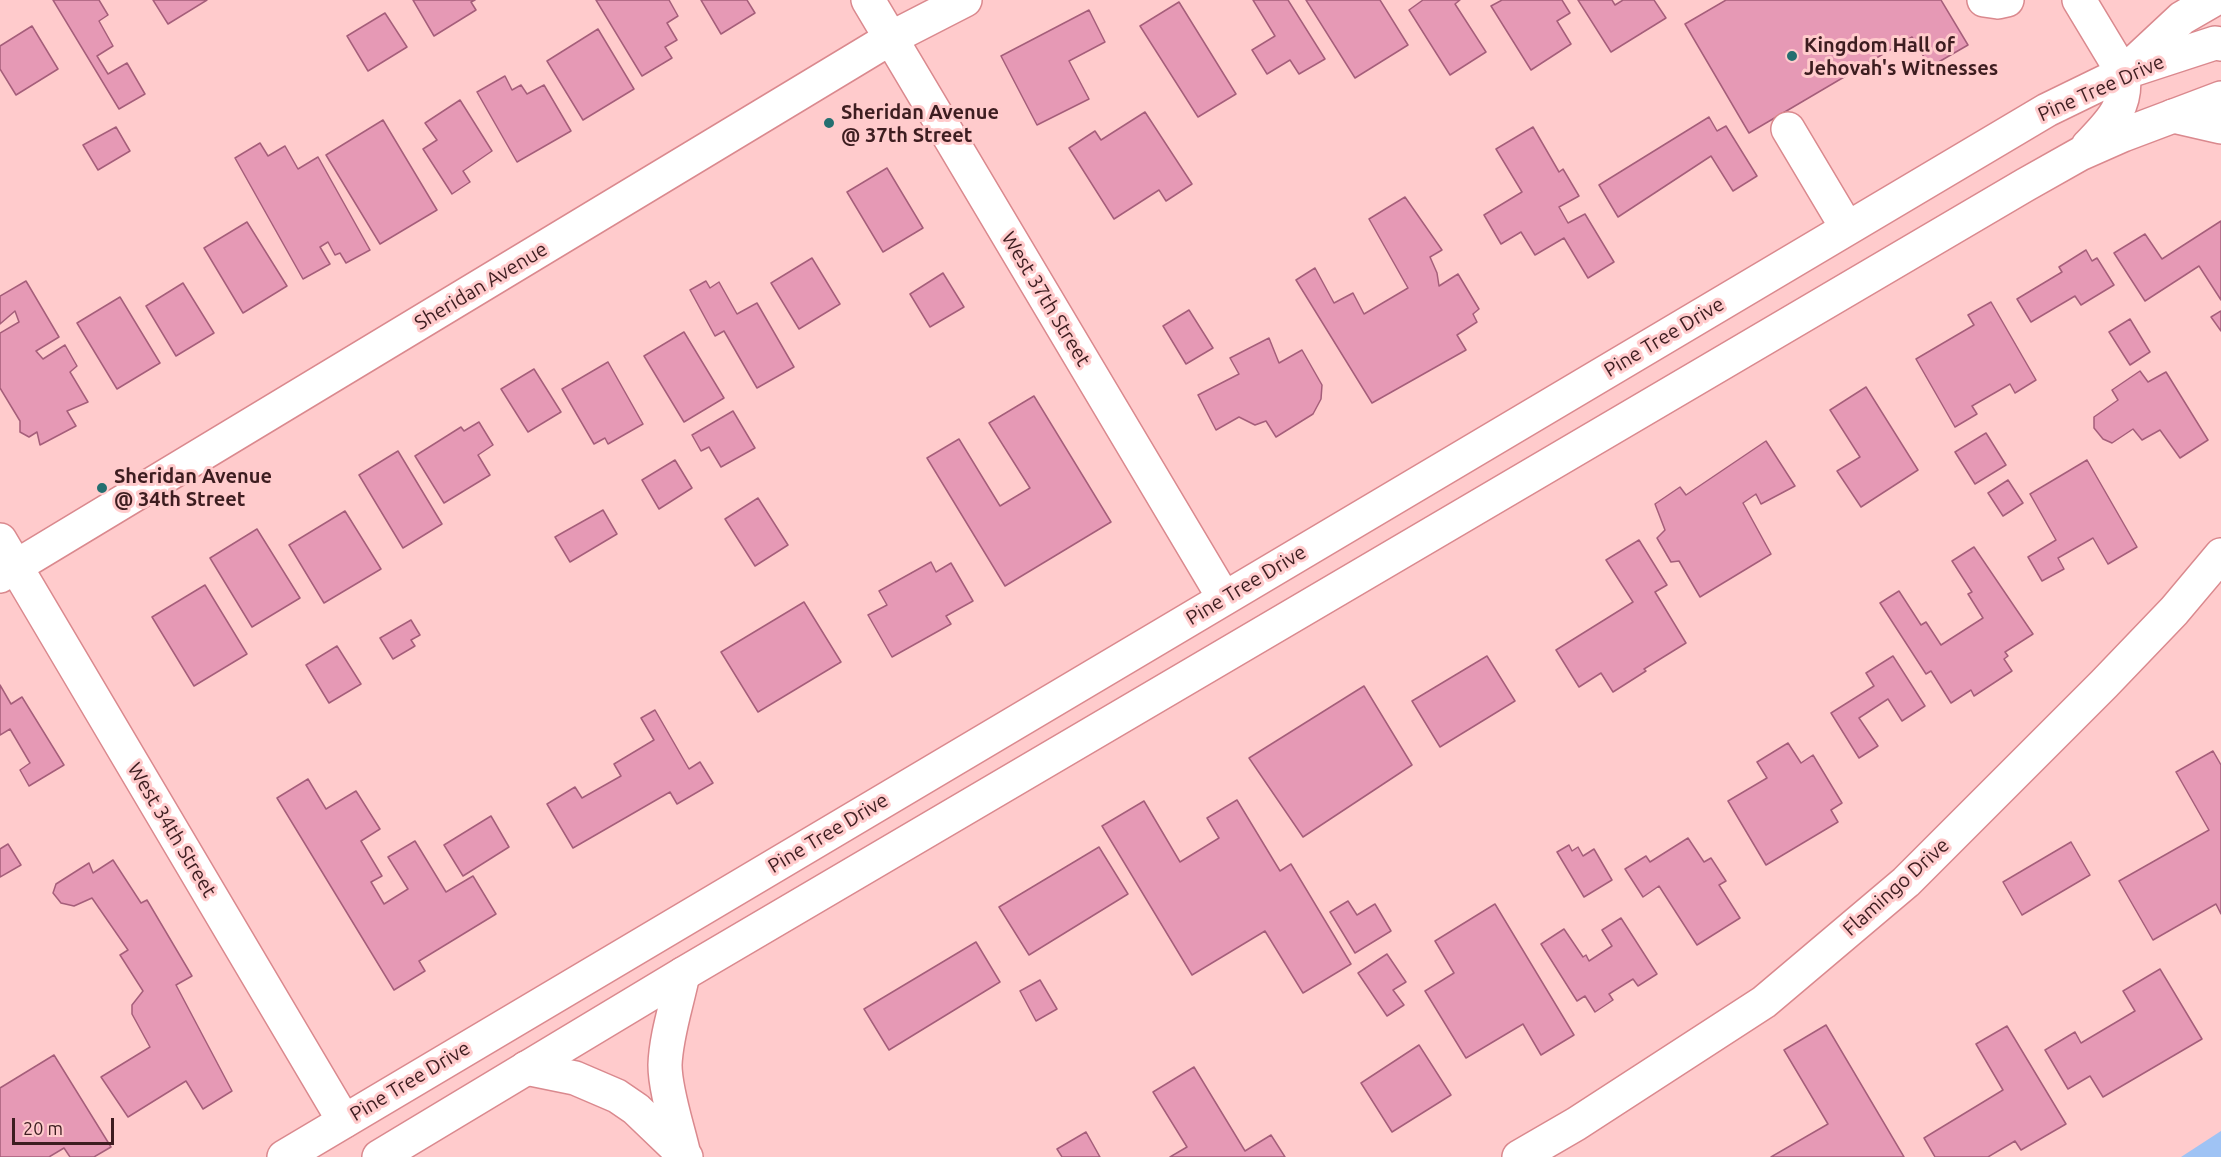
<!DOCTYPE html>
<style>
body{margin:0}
#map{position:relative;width:2221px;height:1157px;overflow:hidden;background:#ffcbcc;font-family:Ubuntu,sans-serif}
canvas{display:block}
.scale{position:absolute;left:12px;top:1118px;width:102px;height:27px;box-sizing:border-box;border:3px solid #3d1d20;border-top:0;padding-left:8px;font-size:18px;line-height:21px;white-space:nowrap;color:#3d1d20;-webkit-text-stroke:4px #ffcbcc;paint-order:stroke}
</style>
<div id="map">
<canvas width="2221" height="1157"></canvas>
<div class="scale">20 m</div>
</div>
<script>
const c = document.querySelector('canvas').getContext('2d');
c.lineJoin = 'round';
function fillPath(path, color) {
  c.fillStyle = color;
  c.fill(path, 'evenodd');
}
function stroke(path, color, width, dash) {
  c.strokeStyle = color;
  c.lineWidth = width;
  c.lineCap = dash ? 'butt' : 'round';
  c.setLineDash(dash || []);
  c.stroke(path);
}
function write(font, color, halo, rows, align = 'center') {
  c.font = font + ' Ubuntu,sans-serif';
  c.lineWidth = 6;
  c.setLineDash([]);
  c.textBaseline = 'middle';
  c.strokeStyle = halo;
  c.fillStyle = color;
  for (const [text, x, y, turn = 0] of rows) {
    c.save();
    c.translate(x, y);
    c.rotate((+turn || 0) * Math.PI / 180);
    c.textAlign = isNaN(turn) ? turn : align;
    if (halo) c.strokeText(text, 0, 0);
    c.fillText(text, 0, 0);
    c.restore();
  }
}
fillPath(new Path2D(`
 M2221 1131V1157H2181Z`), '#9fc3f4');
const building = new Path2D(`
 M53 0H99L108 15 99 21 113 46 97 56 108 74 127 63 145 94 119 109Z
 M153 0H207L168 24Z
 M413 0H475L471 2 476 10 434 36Z
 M596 0H669L678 16 667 23 677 40 665 47 672 58 642 76Z
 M701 0H747L755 13 721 34Z
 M1253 0H1288L1325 59 1299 74 1290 60 1267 74 1252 50 1275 36Z
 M1306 0H1380L1408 45 1355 78Z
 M1423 0H1460L1455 4 1486 52 1450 75 1409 10Z
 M1502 0H1562L1570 13 1557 21 1571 44 1531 70 1491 6Z
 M1578 0H1612L1615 5 1623 0H1654L1666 18 1611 52Z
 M1726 0H1941L1968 45 1930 67 1912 37 1749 133 1685 24Z
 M1179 2 1236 94 1198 117 1140 26Z
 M1089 10 1105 42 1069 61 1089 99 1037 125 1001 56Z
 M385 13 407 47 368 71 347 36Z
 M32 26 58 69 16 95 0 69V46Z
 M598 29 634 89 583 120 547 61Z
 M505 76 512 90 521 85 527 94 544 85 571 131 517 162 477 92Z
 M460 100 492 151 463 171 470 182 452 194 423 149 437 140 425 123Z
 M1145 112 1192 184 1166 201 1159 190 1114 219 1069 148 1095 131 1101 140Z
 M1709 117 1717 131 1726 126 1757 176 1733 191 1711 156 1618 217 1599 185Z
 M383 120 437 210 380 244 326 155Z
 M116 127 130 151 98 170 83 145Z
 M1533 127 1559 172 1563 169 1579 196 1559 207 1568 223 1585 214 1614 262 1588 278 1564 238 1535 255 1521 232 1501 244 1484 215 1522 192 1496 149Z
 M260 143 268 156 285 146 298 169 318 157 370 250 346 263 340 253 335 255 328 242 320 247 330 264 303 279 235 158Z
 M887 168 923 228 883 252 847 192Z
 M1405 197 1442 250 1430 257 1437 273 1439 286 1458 274 1479 309 1473 314 1477 322 1457 335 1466 350 1372 403 1296 280 1315 268 1334 303 1353 293 1364 314 1408 288 1369 219Z
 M2221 221V300L2199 266 2145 301 2114 253 2145 234 2162 259Z
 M247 222 287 286 243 313 204 248Z
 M2086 250 2092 261 2097 258 2114 285 2081 305 2075 296 2031 322 2017 299 2062 272 2059 267Z
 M812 258 840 304 799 329 771 283Z
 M943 273 964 307 930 327 910 294Z
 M26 281 59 337 36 351 43 359 65 345 77 366 70 372 88 402 67 411 76 426 40 445 37 432 29 437 20 432V421L0 388V333L19 322 15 311 0 324V296Z
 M706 281 710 288 719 282 737 314 757 303 794 367 757 388 724 331 715 336 690 290Z
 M183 283 214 333 176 356 146 306Z
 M120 297 160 363 117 389 77 323Z
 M1991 302 2036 380 2015 393 2010 384 1972 406 1977 414 1955 427 1916 359 1974 325 1968 315Z
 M1189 310 1213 348 1186 364 1163 326Z
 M2221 311V331L2211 317Z
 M2130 319 2150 352 2130 365 2109 332Z
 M684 332 724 398 684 422 644 356Z
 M1269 338 1279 363 1302 350 1322 385 1321 399 1313 414 1276 437 1266 421 1255 425 1239 417 1216 430 1198 395 1239 374 1230 358Z
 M608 362 643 424 608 444 605 438 594 444 562 389Z
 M534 369 561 412 528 432 501 389Z
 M2140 371 2148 382 2166 372 2208 440 2180 458 2160 430 2142 440 2133 429 2112 443 2103 439 2094 428V417L2118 400 2112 390Z
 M1866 387 1918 470 1861 507 1837 471 1860 457 1830 410Z
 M1034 396 1111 522 1005 586 927 458 959 439 1000 506 1030 488 989 423Z
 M733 411 755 448 721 467 709 447 701 451 692 435Z
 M479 422 493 445 478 455 490 475 444 503 415 456 461 427 464 431Z
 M1986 433 2006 465 1975 484 1955 452Z
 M1766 441 1795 486 1761 504 1756 494 1743 503 1771 554 1700 597 1679 561 1671 562 1657 538 1665 530 1655 504 1680 487 1686 495Z
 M398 451 442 524 403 548 359 475Z
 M675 460 692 488 659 509 642 480Z
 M2087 460 2137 547 2108 564 2093 538 2058 558 2064 569 2042 581 2028 557 2056 540 2030 494Z
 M2008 480 2023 503 2003 516 1988 493Z
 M758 498 788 545 755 566 725 519Z
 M603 510 617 534 570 562 555 537Z
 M345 511 381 569 324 603 289 545Z
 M257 529 300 598 252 627 210 558Z
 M1639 540 1667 585 1655 592 1686 643 1644 669 1646 671 1613 692 1601 673 1579 687 1556 650 1633 602 1606 560Z
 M1974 547 2033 634 2005 652 2008 656 2004 659 2012 671 1974 696 1971 690 1951 703 1931 671 1926 674 1880 603 1899 591 1921 625 1926 622 1941 645 1983 618 1968 594 1972 592 1952 561Z
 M931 562 936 572 951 563 973 601 946 616 951 624 892 657 868 615 887 605 879 591Z
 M205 585 247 654 194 686 152 617Z
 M804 602 841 662 758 712 721 652Z
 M411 620 420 635 411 640 415 646 393 659 380 638Z
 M337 646 361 684 329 703 306 665Z
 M1487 656 1515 701 1440 747 1412 701Z
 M1893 656 1925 706 1902 721 1888 699 1859 718 1878 746 1859 758 1831 713 1874 686 1866 673Z
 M0 685 11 704 22 697 64 765 29 786 20 770 30 763 10 729 0 735Z
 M1364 686 1412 765 1303 837 1249 758Z
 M655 710 689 769 700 762 713 783 677 804 670 792 573 848 547 804 575 787 582 798 621 776 614 764 654 740 641 718Z
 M1788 743 1801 763 1813 755 1842 803 1831 810 1838 822 1766 865 1728 801 1767 778 1757 762Z
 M2213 751 2221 765V914L2216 904 2153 940 2119 881 2209 830 2176 772Z
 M308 779 326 809 356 791 380 829 361 841 382 876 371 882 384 904 408 889 388 857 415 841 446 892 473 876 496 914 419 961 425 971 394 990 277 798Z
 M1237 800 1280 871 1291 864 1351 964 1303 993 1265 931 1192 975 1102 826 1144 801 1180 862 1219 838 1207 818Z
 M491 816 509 847 463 876 444 845Z
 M1688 838 1704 862 1711 858 1726 881 1719 885 1740 918 1697 945 1659 886 1643 897 1625 869 1646 856 1650 862Z
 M2071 842 2090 875 2022 915 2003 882Z
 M8 844 21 865 0 877V849Z
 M1569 845 1572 851 1578 847 1583 856 1594 849 1612 880 1584 897 1557 852Z
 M1099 847 1128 894 1029 955 999 907Z
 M113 860 141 903 147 900 192 976 176 985 232 1091 203 1109 186 1081 128 1117 101 1077 150 1047 132 1014V1005L143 991 120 955 128 950 92 898 74 906 61 903 53 893 56 884 89 863 93 873Z
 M1348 901 1357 915 1375 904 1391 931 1355 953 1330 912Z
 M1495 904 1574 1035 1541 1055 1523 1024 1466 1058 1425 991 1454 973 1435 941Z
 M1621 918 1657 974 1638 986 1633 979 1609 994 1613 1000 1595 1012 1585 996 1577 1001 1541 944 1564 929 1583 957 1586 955 1589 961 1612 946 1602 930Z
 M976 942 1000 982 889 1050 864 1009Z
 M1387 954 1406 982 1393 990 1404 1005 1387 1016 1358 973Z
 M2160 969 2202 1039 2103 1097 2090 1076 2068 1089 2045 1050 2075 1032 2081 1043 2135 1011 2123 991Z
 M1040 980 1057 1009 1036 1021 1020 991Z
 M1826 1025 1904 1157H1771L1828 1124 1784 1050Z
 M2007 1026 2066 1124 2021 1150 2015 1141 1988 1157H1935L1924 1138 2003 1090 1976 1044Z
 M1419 1045 1451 1095 1392 1132 1361 1083Z
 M54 1055 111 1147 94 1157H70L64 1148 49 1157H0V1088Z
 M1194 1067 1245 1151 1271 1135 1285 1157H1170L1187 1147 1153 1092Z
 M1086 1132 1100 1157H1062L1057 1149Z`);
fillPath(building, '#e699b5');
stroke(building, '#a55e7a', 1.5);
const minor = new Path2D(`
 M868 0 1224 598
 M1984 0 1998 2 2007 0
 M2079 0 2123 73 2182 18 2213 0
 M2173 116 2221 127
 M1788 129 1847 228
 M0 540 344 1121
 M0 576 891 38 965 0
 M683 974C677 1004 666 1035 665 1065 665 1091 678 1128 684 1155
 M526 1068 575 1078 617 1096 636 1109 686 1157
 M1519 1157 1576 1124 1764 1002 1906 882 2104 684 2174 611 2221 555`);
const major = new Path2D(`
 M2088 146C2110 123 2128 107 2123 73
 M284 1157 2047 110 2123 73 2215 43 2221 44
 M379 1157 683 974 2025 185 2080 154 2123 135 2221 98`);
stroke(minor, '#da898e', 36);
stroke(major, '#da898e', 36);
stroke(minor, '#fff', 33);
stroke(major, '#fff', 33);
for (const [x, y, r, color] of [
 [1792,56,6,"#246f70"],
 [829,123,6,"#246f70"],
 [102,488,6,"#246f70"]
]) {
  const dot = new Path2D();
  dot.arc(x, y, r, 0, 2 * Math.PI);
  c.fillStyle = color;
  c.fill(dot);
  stroke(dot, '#ffcbcc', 2);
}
write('bold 20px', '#3d1d20', '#ffcbcc', [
 ["Kingdom Hall of",1804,45],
 ["Jehovah's Witnesses",1804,68],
 ["Sheridan Avenue",841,112],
 ["@ 37th Street",841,135],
 ["Sheridan Avenue",114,476],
 ["@ 34th Street",114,499]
], 'left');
write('20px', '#3d1d20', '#ffcbcc', [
 ["Pine Tree Drive",2101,88,-24],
 ["Sheridan Avenue",481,286,-31],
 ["West 37th Street",1046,299,59],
 ["Pine Tree Drive",1664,337,-31],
 ["Pine Tree Drive",1246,585,-31],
 ["West 34th Street",172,830,59],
 ["Pine Tree Drive",828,833,-31],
 ["Flamingo Drive",1896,887,-42],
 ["Pine Tree Drive",410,1081,-31]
]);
</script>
